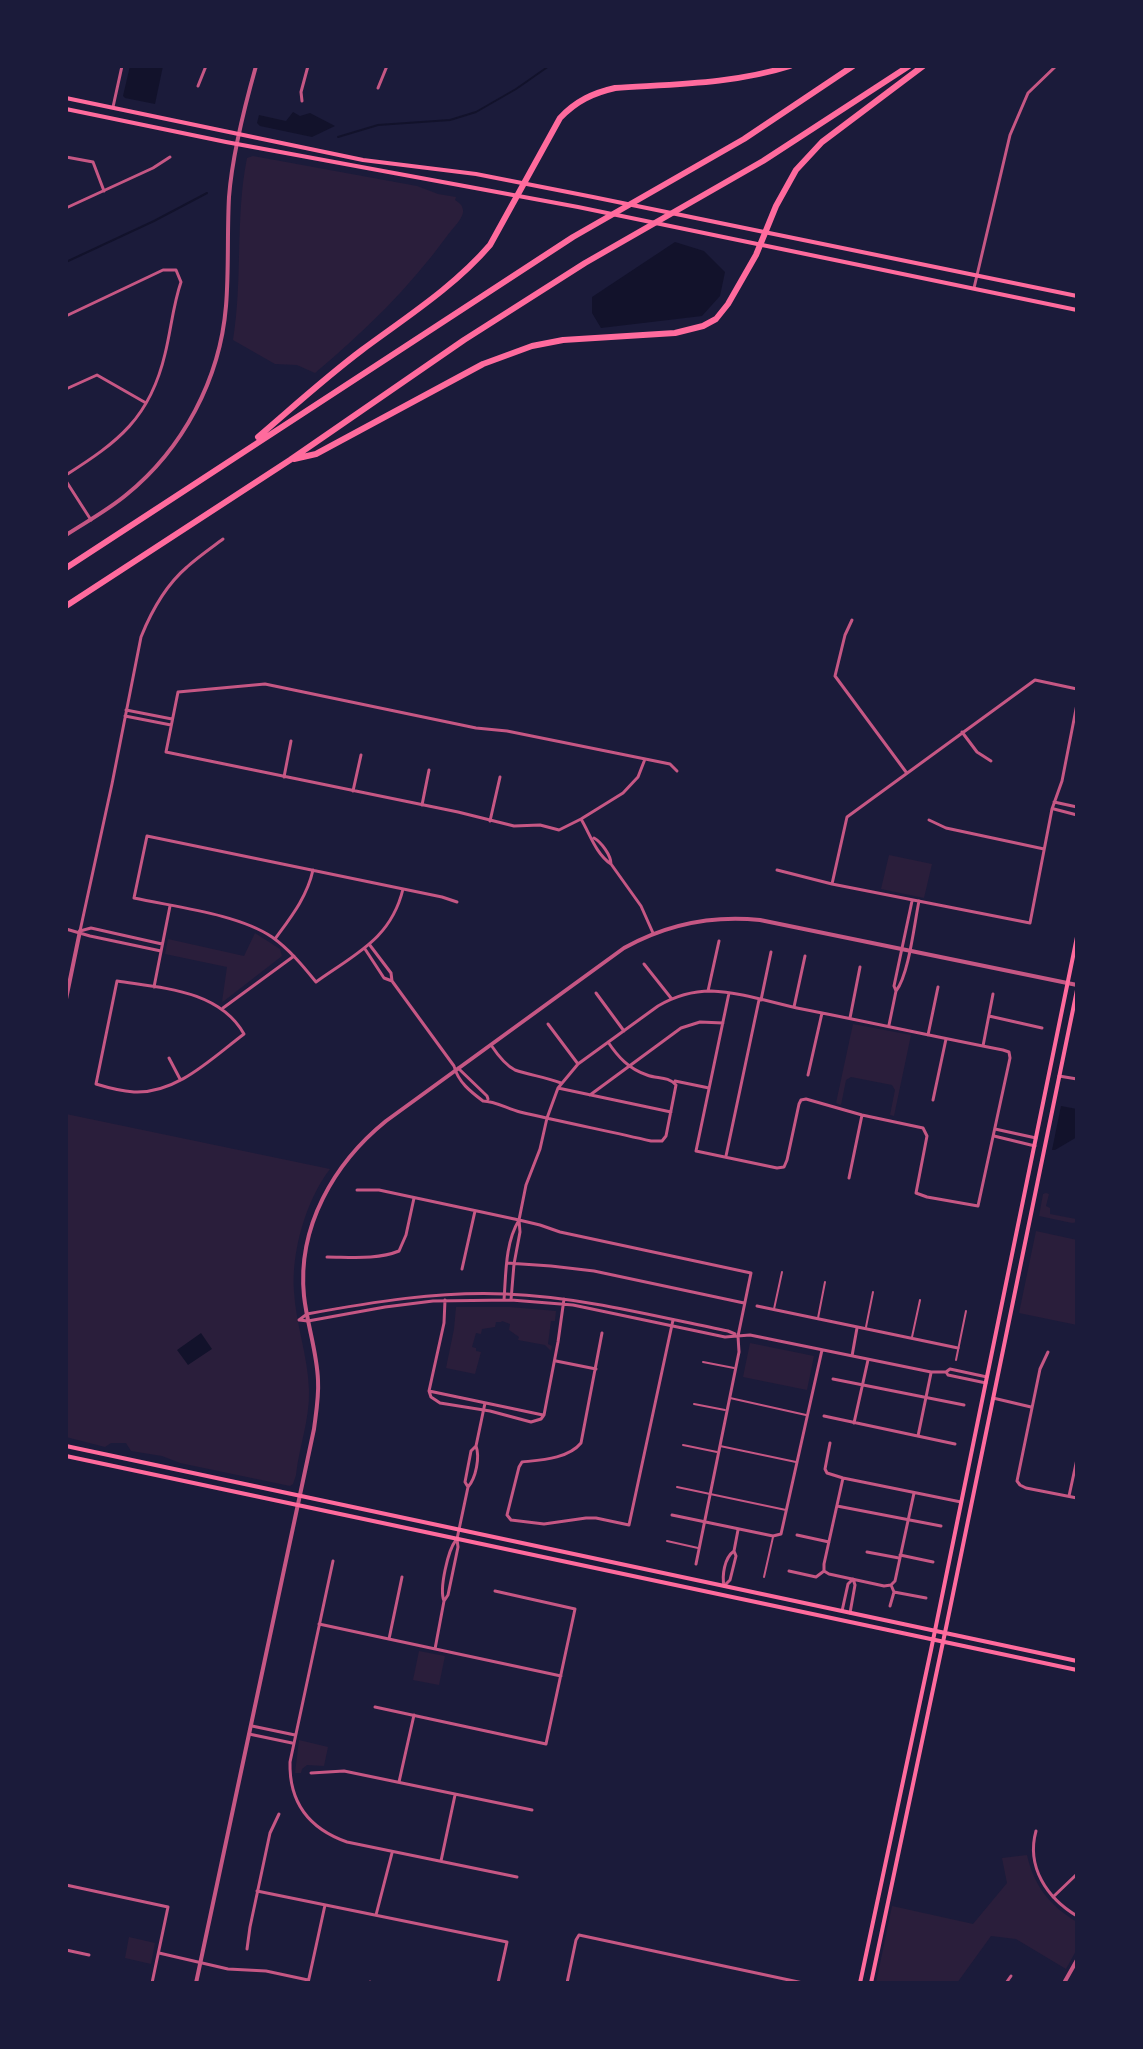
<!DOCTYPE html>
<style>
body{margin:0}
#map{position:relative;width:1143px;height:2049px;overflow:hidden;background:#1b1b3a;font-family:"Open Sans",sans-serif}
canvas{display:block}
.frame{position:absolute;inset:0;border:68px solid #1b1b3a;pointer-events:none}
</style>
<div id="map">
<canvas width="1143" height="2049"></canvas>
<div class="frame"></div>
</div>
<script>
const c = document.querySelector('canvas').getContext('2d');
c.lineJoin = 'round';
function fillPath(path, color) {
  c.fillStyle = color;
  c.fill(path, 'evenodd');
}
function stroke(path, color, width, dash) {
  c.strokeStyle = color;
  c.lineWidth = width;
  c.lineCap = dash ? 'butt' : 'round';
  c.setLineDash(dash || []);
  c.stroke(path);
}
fillPath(new Path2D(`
 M253 156 417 186 438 194 456 197 455 200C459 203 462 204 463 210 464 218 452 229 447 236 409 288 364 332 315 373L297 365 275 364 233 340C243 279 235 218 247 158Z
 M889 855 932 864 924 898 881 889Z
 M255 933 280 949 282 956 224 1001 222 1002 227 967 165 954 168 939 244 956Z
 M853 1024 911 1035 894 1116 890 1115 895 1090 892 1085 851 1077 846 1080 841 1105 836 1103Z
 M66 1114 330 1169C306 1200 291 1252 294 1292 296 1325 308 1356 309 1390 310 1419 299 1447 296 1475L293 1484 290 1486 180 1463 162 1456 131 1451 126 1443H111L105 1447 66 1437Z
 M1046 1193 1049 1194 1046 1206 1050 1208V1214L1076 1219 1077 1215V1222L1072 1223 1039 1216 1043 1194Z
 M1036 1231 1077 1240V1325L1019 1313Z
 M456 1307H510L556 1311 555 1321H551L548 1344 552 1346 551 1351 545 1345 518 1340 519 1337 509 1330 510 1324 502 1321 501 1322H496L495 1327 482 1329 481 1334 476 1333 472 1347 476 1348V1351L481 1352 475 1374 446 1368 454 1329Z
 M750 1343 814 1356 807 1390 743 1377Z
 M419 1651 445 1656 439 1685 413 1680Z
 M299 1740 328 1747 324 1766 307 1765 302 1769 301 1773H295Z
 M1027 1855C1034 1886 1050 1906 1077 1922V1949L1066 1969 1016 1939 991 1936 957 1983H876L892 1906 973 1924 1007 1883 1002 1858Z
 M129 1937 155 1943 151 1964 125 1958Z`), '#2a1e3b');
fillPath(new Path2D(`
 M130 66H163L155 104 125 98 123 96Z
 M293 112 300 116 310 113 335 126 312 137 260 126 257 123 259 115 286 121Z
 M675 242 704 251 725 272 720 296 702 316 601 328 592 313V297Z
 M1061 1106 1077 1109V1137L1055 1150H1052Z
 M201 1333 212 1349 188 1365 177 1350Z`), '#12122b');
stroke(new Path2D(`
 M338 137 378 125 450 120 476 112 516 89 549 66
 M66 262 154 221 207 193`), '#12122b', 2);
stroke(new Path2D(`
 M774 1309 782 1272
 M818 1318 825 1282
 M866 1327 873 1292
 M912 1337 920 1300
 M956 1360 966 1311
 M703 1362 734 1368
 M730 1398 806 1415
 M694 1404 725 1410
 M683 1445 717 1452
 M720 1446 796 1462
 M677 1487 786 1510
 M667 1541 698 1548
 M764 1577 773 1537`), '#c65784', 2);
stroke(new Path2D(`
 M198 86 206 66
 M378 88 387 66
 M302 101 301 92 308 66
 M113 107 122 66
 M66 157 93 162 104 191
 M66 208 153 168 170 157
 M974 288 1010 135 1028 93 1056 66
 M66 316 163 270H176L181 282C173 305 171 330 165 354 150 418 118 442 66 475
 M66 389 97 375 146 403
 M66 481 91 520
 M852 620 845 635 835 676 906 772
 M126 710 172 719
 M125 716 171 725
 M962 732 977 752 991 761
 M645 759 638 777 623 793 581 819 559 830 540 825 514 826 458 812 166 752 178 692 265 684 476 728 507 731 670 764 677 771
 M284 777 291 741
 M353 791 361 755
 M1054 802 1077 807
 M422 805 429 770
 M1054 809 1077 815
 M581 819C590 834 596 854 611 864L641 906 653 933
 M929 820 946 828 1044 849
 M490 821 500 777
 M594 838C601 842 611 855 611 864
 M777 870 832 884 1030 923 1052 809 1062 781 1077 704
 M832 884 847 817 1035 680 1077 689
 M403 889C391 939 355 954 316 982 303 966 289 949 272 937 238 914 175 907 134 898L147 836 442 897 457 902
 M66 929 90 936 161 951
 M80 931 112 784 141 637C151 612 166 585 187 567 198 557 211 548 223 539
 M80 931 91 928 162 944
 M275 939C291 917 307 897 313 870
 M365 949 384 978 392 981 391 973 369 944
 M644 964 671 998
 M117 981C162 988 219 990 244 1034 212 1058 177 1094 134 1092 121 1091 109 1088 96 1084Z
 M392 981 454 1066C458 1082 471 1092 483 1101 495 1101 508 1109 520 1112 563 1122 607 1131 651 1141H662L666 1136 676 1085C668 1076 657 1079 647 1075 629 1069 618 1057 608 1042
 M154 987 170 906
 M708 991 719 941
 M896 991 894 986 912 901
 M596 993 624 1031
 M761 1000 771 952
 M794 1007 805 956
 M223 1008 294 956
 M989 1016 1042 1028
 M850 1018 860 967
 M548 1024 578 1064
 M889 1025 896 991C909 974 914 925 919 901
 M928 1035 938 987
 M491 1045C497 1054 505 1065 515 1070 529 1075 546 1077 561 1083
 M983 1046 993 994
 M169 1058 180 1079
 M458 1068 487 1096 488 1099
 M808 1075 822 1013
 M1059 1076 1077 1079
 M675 1081 709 1088
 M558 1088 671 1112
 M590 1095 681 1028 700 1022 723 1023
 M933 1100 946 1039
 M995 1129 1036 1138
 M994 1136 1035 1146
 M726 1156 759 1000
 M849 1178 862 1115
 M357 1190H379L519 1220 540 1225 560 1232 751 1273 738 1336 739 1352 696 1564
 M327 1257C350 1257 377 1260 399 1251L406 1235 414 1198
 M507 1263 551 1266 594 1271 744 1303
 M462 1269 475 1211
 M504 1300C506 1274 505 1243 519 1220
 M511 1300 514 1264 520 1232 519 1220 526 1185 540 1149 547 1118 558 1088 578 1064 658 1006C675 996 692 991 711 991 741 992 773 1003 802 1009 869 1022 936 1037 1003 1050L1009 1052 1010 1058 978 1206 927 1197 916 1193 927 1136 923 1128 862 1115 806 1099 801 1100 799 1104 787 1160 784 1167 777 1168 696 1151 729 993
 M757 1306 958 1348
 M299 1320 308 1321 385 1307 433 1301 511 1300 573 1305 725 1337 750 1335 931 1372H946L950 1369 987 1377
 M299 1320 307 1314C372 1302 439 1291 506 1294 581 1297 654 1316 728 1331L735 1334
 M602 1333 581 1443C568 1459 540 1460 522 1462L519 1467 507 1515 511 1520 544 1524 586 1518H596L629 1525 673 1320
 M1048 1352 1040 1369 1017 1481 1020 1485 1026 1488 1077 1498
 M852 1356 857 1328
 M556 1361 596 1369
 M946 1372 948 1375 986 1383
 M833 1379 964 1405
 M429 1391 431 1397 440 1403 490 1411 531 1422 541 1419 544 1415
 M429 1391 543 1415
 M429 1391 444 1323 445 1300
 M993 1398 1031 1407
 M544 1415 558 1342 564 1299
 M824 1416 955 1444
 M854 1423 868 1360
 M918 1436 931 1373
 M830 1443 825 1469 827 1473 843 1478 961 1502
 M843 1478 824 1564V1571L829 1574 884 1586 891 1585 895 1581 914 1493
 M468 1487 465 1482 471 1451 476 1446 485 1403
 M1069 1496 1077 1459
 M837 1506 941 1526
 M672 1515 773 1536 781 1534 822 1350
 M797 1535 829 1542
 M867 1552 899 1558
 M900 1555 933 1562
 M333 1561 290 1762C289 1803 310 1829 347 1842L517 1877
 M789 1571 816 1577 824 1571
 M724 1586 730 1580 736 1556 734 1551 738 1530
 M724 1586C722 1576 724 1558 734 1551
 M894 1592 926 1598
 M444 1601C439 1589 448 1550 456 1540
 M890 1606 894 1592 891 1585
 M842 1611 848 1584 853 1579
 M850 1613 855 1585 853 1579
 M319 1624 561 1676
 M389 1639 402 1577
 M435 1649 444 1601 448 1595 458 1547 457 1539 468 1487C476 1478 480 1457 476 1446
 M375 1707 546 1744 575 1609 495 1591
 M252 1726 295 1735
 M249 1734 292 1743
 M311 1773 344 1771 532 1810
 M399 1782 414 1715
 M1036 1831C1026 1867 1047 1898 1077 1916
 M441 1861 455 1795
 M66 1885 168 1907 152 1983
 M257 1891 507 1942 498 1983
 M1053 1897 1077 1874
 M376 1915 392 1853
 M247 1949 250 1927 270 1833 279 1814
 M66 1950 89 1955
 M159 1953 228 1969 266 1971 308 1980
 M308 1983 325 1905
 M370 1983V1982
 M567 1983 576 1940 579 1935 803 1983
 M1006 1983 1011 1976`), '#c65784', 3);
stroke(new Path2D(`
 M66 535C86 522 108 510 126 495 183 449 220 379 226 306 229 270 227 233 229 197 232 157 245 105 256 66
 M66 999 80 931
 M196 1983 314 1429C316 1413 319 1397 318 1380 317 1352 307 1324 304 1296 297 1227 334 1163 386 1121L624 948C667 924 711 915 760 920L1077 985
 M1064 1983 1077 1960`), '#c65784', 4);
stroke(new Path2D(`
 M66 98 363 160 476 174 593 197 1077 296
 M66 109 226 142 578 207 1077 310
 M66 1446 1077 1661
 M66 1456 1077 1670
 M860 1983 931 1650 1077 937
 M871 1983 947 1623 1077 990`), '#ff6b9d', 4);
stroke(new Path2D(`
 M258 437C292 408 326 377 362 350 405 318 454 287 490 245L560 118C576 101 593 93 615 88 675 84 733 84 790 66
 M294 459 316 454 483 364 532 346 563 340 675 333 703 326 716 319 728 304 756 255 776 206 796 170 822 142 923 66
 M66 568 573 237 744 139 853 66
 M66 606 290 460 464 340 585 263 763 161 909 66`), '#ff6b9d', 6);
</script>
